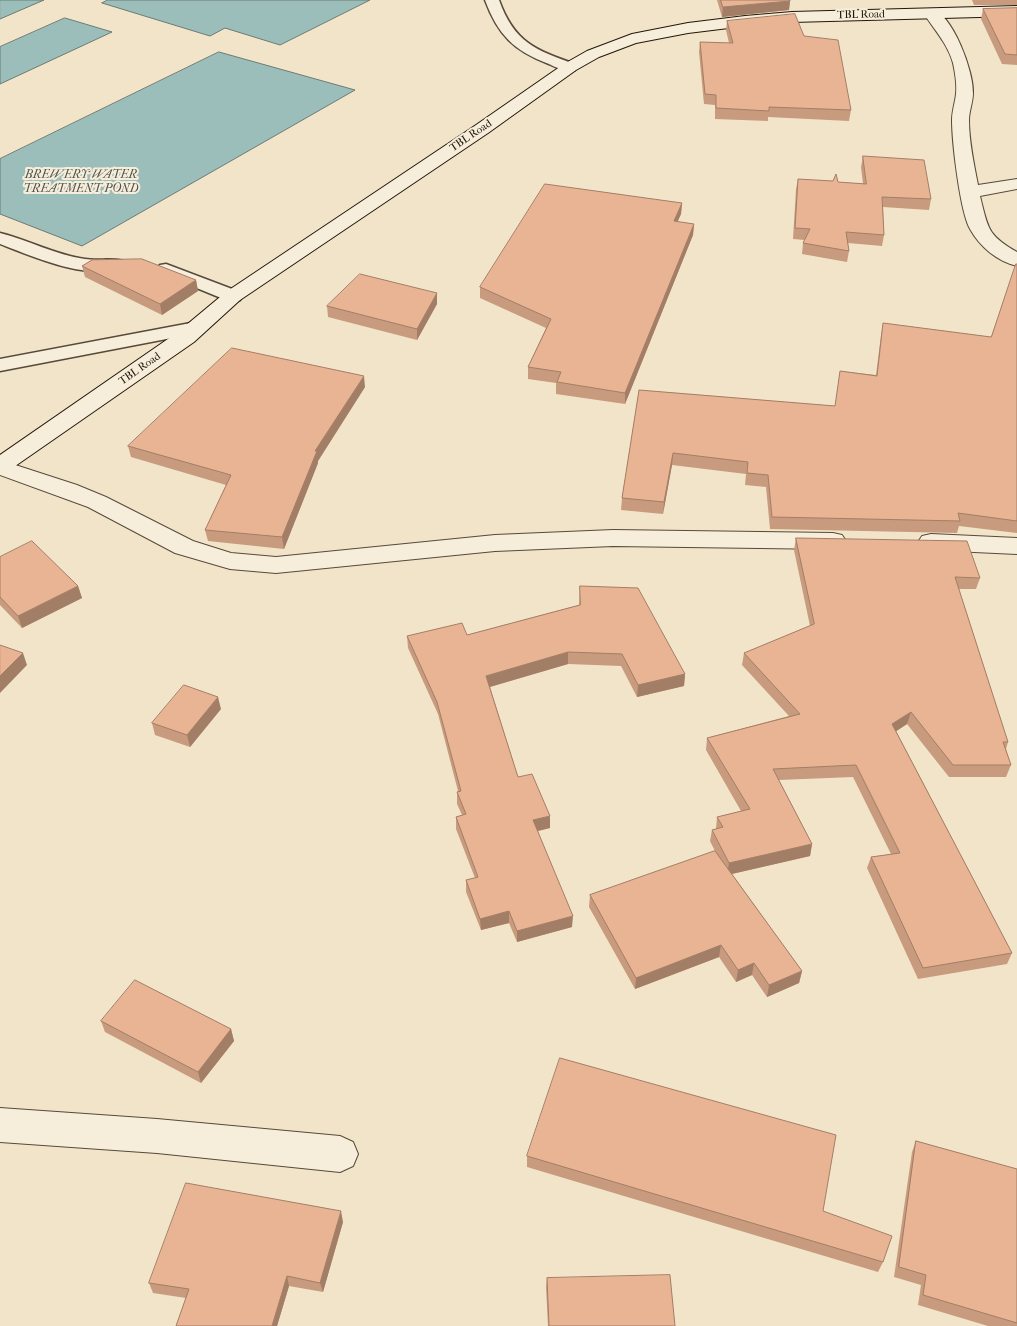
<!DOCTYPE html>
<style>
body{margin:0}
canvas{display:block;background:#f2e4c8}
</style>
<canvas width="1017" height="1326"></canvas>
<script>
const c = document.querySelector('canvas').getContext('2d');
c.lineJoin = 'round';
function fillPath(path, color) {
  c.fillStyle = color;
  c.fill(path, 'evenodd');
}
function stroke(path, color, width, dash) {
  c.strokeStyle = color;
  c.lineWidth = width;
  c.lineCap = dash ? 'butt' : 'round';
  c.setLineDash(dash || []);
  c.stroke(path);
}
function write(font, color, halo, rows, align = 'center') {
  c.font = font + ' "IM FELL French Canon",serif';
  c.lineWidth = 4;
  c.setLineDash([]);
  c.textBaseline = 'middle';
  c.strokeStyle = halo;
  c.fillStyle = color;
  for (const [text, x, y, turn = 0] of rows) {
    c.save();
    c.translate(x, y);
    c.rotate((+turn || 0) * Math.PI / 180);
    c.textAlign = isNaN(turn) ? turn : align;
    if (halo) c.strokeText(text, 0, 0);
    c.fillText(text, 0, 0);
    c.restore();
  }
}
const water = new Path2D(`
 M0 0H44L0 19Z
 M108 0H370L280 45 225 28 210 36 102 3Z
 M65 18 112 32 0 84V47Z
 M219 52 355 90 82 246 0 214V159Z`);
fillPath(water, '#9cbeba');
stroke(water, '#6b7b74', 1);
const lane = new Path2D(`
 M485 0H499C514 42 535 50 575 64L577 67 575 70C566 72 557 68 549 64 514 51 498 35 485 0Z
 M0 233C29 240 55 255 85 259 98 261 111 258 123 261L126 265 123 269C83 279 37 258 0 244Z
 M166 264 240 292 242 296 240 300 233 302 226 300 160 273 157 269 160 265Z
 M196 322 203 324 206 328 203 332 0 371V359Z`);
const street = new Path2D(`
 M932 9C953 15 974 72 973 93 973 102 969 111 969 120 969 142 974 164 978 185L1017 179V189L980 196C988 228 987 235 1017 252V266C997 261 980 247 970 229 960 211 952 142 952 120 952 111 955 103 956 94 957 85 955 72 953 63 948 45 935 30 924 14L927 11Z
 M0 460 77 485 106 497 193 541 231 553 276 557 495 535 613 530 833 533 842 535 846 541 842 547 833 549 613 546 495 551 276 573 230 569 175 553 88 507 0 475Z
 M931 534 1017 538V554L931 550 922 548 918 542 922 536Z
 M0 1108 157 1119 340 1136 353 1142 358 1154 353 1166 340 1172 157 1153 0 1142Z`);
const secondary = new Path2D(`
 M1017 6V16L792 22 745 26 688 33 636 43 599 57 576 70 488 133 240 300 194 342 8 471 0 473V455L178 332 226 292 476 125 564 64 587 51 632 34 688 23 745 16 792 12Z`);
stroke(lane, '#564a3a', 3);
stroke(street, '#564a3a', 2);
stroke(secondary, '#22170a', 2);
fillPath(lane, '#f7eddb');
fillPath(street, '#f7eddb');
fillPath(secondary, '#f7eddb');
fillPath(new Path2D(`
 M717 0H790V1L789 10 722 17Z
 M972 0H1017V5H974Z
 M1017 8V65L1002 64 981 19 983 9Z
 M727 21 804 36 851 110 849 121 768 117V121L715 119V105L704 104 699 52 700 42 729 43 726 30Z
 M863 156 931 199 929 210 883 207 884 235 882 246 848 243 849 251 847 262 802 254 803 243 805 240 793 239 796 189 798 179 863 184 861 167Z
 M682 203 681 214 677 222 694 224 693 235 625 404 556 394V383L528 379V367L546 328 480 298V287Z
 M1017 264V533L959 526 957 533 770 529 766 487 745 485 746 474 672 465 663 514 621 510 622 498 639 390 835 406 840 371 876 375 881 335 883 323 991 337Z
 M82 266 196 280 198 291 162 315 85 277Z
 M437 293V304L417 340 328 317 327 306Z
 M365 387 318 461V463L284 549 208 541 205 530 226 485 131 457 128 446Z
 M796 538 980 578 976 589H959L1008 742 1006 749 1011 765 1006 777H949L907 724 896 731 1012 953 1007 964 918 979 867 868 871 857 891 854 853 777 779 780 812 844 810 856 732 874 802 971 799 983 767 997 752 975 736 982 719 957 635 989 589 907 590 895 715 851 710 841 712 830 716 829 717 817 741 811 706 750 707 738 789 716 742 665 744 653 810 626 794 550Z
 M0 557 78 586 82 598 22 628 0 605Z
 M580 586 685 674 684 686 637 697 621 666 568 664 490 687 518 777 550 828 538 831 572 927 517 942 509 923 481 930 466 892V880L475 878 456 829V817L462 815 457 804V792L458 791 438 714 408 648 407 636 467 635 579 605Z
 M221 709 190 747 155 735 152 723Z
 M101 1021 231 1029 234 1041 201 1083 105 1032Z
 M916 1141 1017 1169V1326H988L918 1305 921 1285 894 1277 912 1152Z
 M527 1156 823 1211 883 1262 878 1272 527 1167Z
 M343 1222 323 1292 289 1286 277 1326H176L186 1298 153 1293 149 1283Z
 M547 1278 675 1326H548L546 1287Z`), '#c89b7e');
fillPath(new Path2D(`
 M790 1 789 10 722 17 723 7Z
 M682 203 681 214 673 232 674 221Z
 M694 224 693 235 625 404V393Z
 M196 280 198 291 162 315 160 304Z
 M437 293V304L417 340V329Z
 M364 376 365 387 318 461V463L284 549 282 537 315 451Z
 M673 453 672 465 663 514 664 502Z
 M78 586 82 598 22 628 18 616Z
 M568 652V664L486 688V676Z
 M23 653 27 665 0 693V676Z
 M685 674 684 686 637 697 638 685Z
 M218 697 221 709 190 747 187 735Z
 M911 712 907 724 889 736 892 724Z
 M550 816V828L533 832V820Z
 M812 844 810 856 727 875 729 863Z
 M509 911V923L481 930 480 919Z
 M573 916 572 927 517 942V931Z
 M721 945 719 957 635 989 636 978Z
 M754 963 752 975 736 982 738 970Z
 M802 971 799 983 767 997 769 985Z
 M231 1029 234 1041 201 1083 198 1072Z
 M341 1211 343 1222 323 1292 320 1283Z
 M287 1276 289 1286 277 1326H272Z`), '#a37e67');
const building = new Path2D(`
 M721 0H790V1L723 7Z
 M1017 8V55L1005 54 983 9Z
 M795 14 804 36 838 40 851 110 769 107V111L716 108V95L705 94 700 42 733 43 727 21Z
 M863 156 924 160 931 199 882 197 884 235 846 232 849 251 803 243 810 229 795 228 798 179 833 181 836 174 838 182 866 184Z
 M545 184 682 203 674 221 694 224 625 393 557 382 561 372 528 367 551 319 480 287Z
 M142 259 196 280 160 304 82 266 92 260Z
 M1016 264H1017V521L958 513 960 521 772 517 768 475 747 473 748 462 673 453 664 502 622 498 639 390 835 406 840 371 877 376 883 323 991 337Z
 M360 274 437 293 417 329 327 306Z
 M232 348 364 376 315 451H317L282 537 205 530 231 475 128 446Z
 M796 538 967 541 980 578 955 577 1008 742H1003L1011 765H953L911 712 892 724 1012 953 923 968 871 857 900 853 856 765 773 769 812 844 729 863 712 830 723 827 717 817 750 809 707 738 800 714 744 653 814 624Z
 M32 541 78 586 18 616 0 597V557Z
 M580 586 638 588 685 674 638 685 622 654 568 652 486 676 518 777 532 774 550 816 533 820 573 916 517 931 509 911 480 919 466 880 478 877 456 817 466 814 457 792 461 791 437 702 407 636 462 623 467 635 580 605Z
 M0 645 23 653 0 676Z
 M184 685 218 697 187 735 152 723Z
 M715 851 802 971 769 985 754 963 738 970 721 945 636 978 590 895Z
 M135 980 231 1029 198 1072 101 1021Z
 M560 1058 836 1135 823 1211 892 1236 883 1262 527 1156Z
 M916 1141 1017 1169V1323L923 1295 926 1275 899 1267Z
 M186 1183 341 1211 320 1283 287 1276 272 1326H176L189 1289 149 1283Z
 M670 1275 675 1326H549L547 1278Z`);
fillPath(building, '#e9b493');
stroke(building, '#a37e67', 1);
write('11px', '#22170a', '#f7eddb', [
 ["TBL Road",861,15,-1],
 ["TBL Road",471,136,-34],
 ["TBL Road",140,369,-35]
]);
write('italic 12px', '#4d5148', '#f7eddb', [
 ["BREWERY WATER",81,175],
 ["TREATMENT POND",81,189]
]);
</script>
